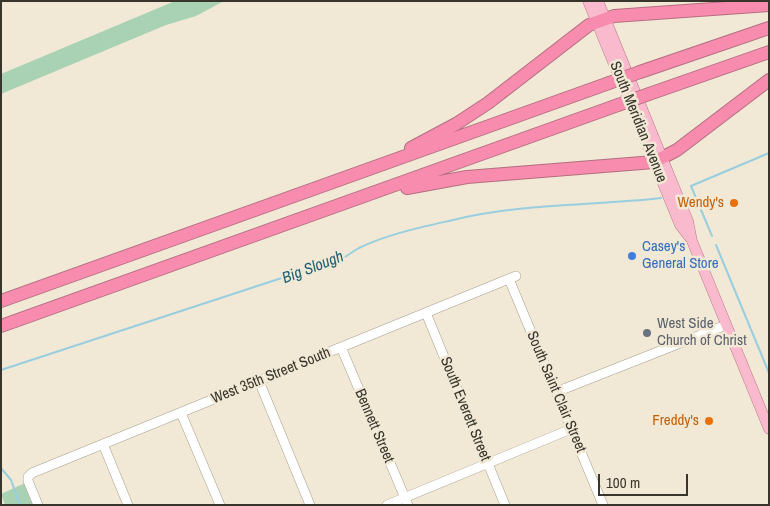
<!DOCTYPE html>
<style>
body{margin:0}
#map{position:relative;width:770px;height:506px;overflow:hidden;background:#f1e9d5;font-family:"Archivo Narrow",sans-serif}
canvas{display:block}
.frame{position:absolute;inset:0;border:2px solid #38352d;pointer-events:none}
.scale{position:absolute;left:598px;top:474px;width:90px;height:22px;box-sizing:border-box;border:2px solid #38352d;border-top:0;padding-left:6px;font-size:15px;line-height:18px;white-space:nowrap;color:#38352d;-webkit-text-stroke:4px #f1e9d5;paint-order:stroke}
</style>
<div id="map">
<canvas width="770" height="506"></canvas>
<div class="frame"></div>
<div class="scale">100 m</div>
</div>
<script>
const c = document.querySelector('canvas').getContext('2d');
c.lineJoin = 'round';
function fillPath(path, color) {
  c.fillStyle = color;
  c.fill(path, 'evenodd');
}
function stroke(path, color, width, dash) {
  c.strokeStyle = color;
  c.lineWidth = width;
  c.lineCap = dash ? 'butt' : 'round';
  c.setLineDash(dash || []);
  c.stroke(path);
}
function write(font, color, halo, rows, align = 'center') {
  c.font = font + ' "Archivo Narrow",sans-serif';
  c.lineWidth = 5;
  c.setLineDash([]);
  c.textBaseline = 'middle';
  c.strokeStyle = halo;
  c.fillStyle = color;
  for (const [text, x, y, turn = 0] of rows) {
    c.save();
    c.translate(x, y);
    c.rotate((+turn || 0) * Math.PI / 180);
    c.textAlign = isNaN(turn) ? turn : align;
    if (halo) c.strokeText(text, 0, 0);
    c.fillText(text, 0, 0);
    c.restore();
  }
}
fillPath(new Path2D(`
 M175 1H224L196 16 166 25 1 94V74Z
 M25 483 34 505H5L1 494Z`), '#a9d2b4');
stroke(new Path2D(`
 M712 236 691 186 769 153
 M716 245 769 373
 M1 370 300 272C311 269 323 268 333 264 342 260 350 253 359 248 388 234 422 227 453 220 522 203 591 206 661 198
 M1 468 11 480 20 505`), '#98cee0', 2);
const minor = new Path2D(`
 M509 279 603 505
 M426 313 505 505
 M341 347 408 505
 M259 381 310 505
 M556 392 726 325
 M181 413 220 505
 M103 444 128 505
 M38 505 28 481V477L32 473 516 276
 M387 505 571 429`);
const major = new Path2D(`
 M588 1 680 225 690 238
 M598 1 688 221 692 241 769 429`);
const highway = new Path2D(`
 M640 72 769 28
 M649 94 769 52
 M411 148 456 124 488 103 589 25 614 16 769 5
 M407 188 467 177 654 162 677 150 769 80
 M1 301 609 83
 M1 326 618 105`);
stroke(minor, '#a69f8d', 10);
stroke(major, '#b46e81', 11);
stroke(highway, '#b46e81', 14);
stroke(minor, '#fff', 9);
stroke(major, '#fabace', 10);
stroke(highway, '#f78cae', 12);
const highwayBridge = new Path2D(`
 M609 83 640 72
 M618 105 649 94`);
stroke(highwayBridge, '#b46e81', 14, []);
stroke(highwayBridge, '#f78cae', 12);
for (const [x, y, r, color] of [
 [734,203,5,"#e8710a"],
 [632,256,5,"#3f7fe0"],
 [647,333,5,"#6b7280"],
 [709,421,5,"#e8710a"]
]) {
  const dot = new Path2D();
  dot.arc(x, y, r, 0, 2 * Math.PI);
  c.fillStyle = color;
  c.fill(dot);
  stroke(dot, '#f1e9d5', 2);
}
write('15px', '#38352d', '#f1e9d5', [
 ["South Meridian Avenue",638,122,68],
 ["West 35th Street South",271,376,-22],
 ["South Saint Clair Street",556,392,67],
 ["South Everett Street",465,409,68],
 ["Bennett Street",374,426,67]
]);
write('15px', '#c56008', '#f1e9d5', [
 ["Wendy's",724,203],
 ["Freddy's",699,421]
], 'right');
write('15px', '#366cbe', '#f1e9d5', [
 ["Casey's",642,247],
 ["General Store",642,264]
], 'left');
write('15px', '#5b616d', '#f1e9d5', [
 ["West Side",657,324],
 ["Church of Christ",657,341]
], 'left');
write('italic 16px', '#1e6175', '#f1e9d5', [
 ["Big Slough",313,268,-21]
]);
</script>
